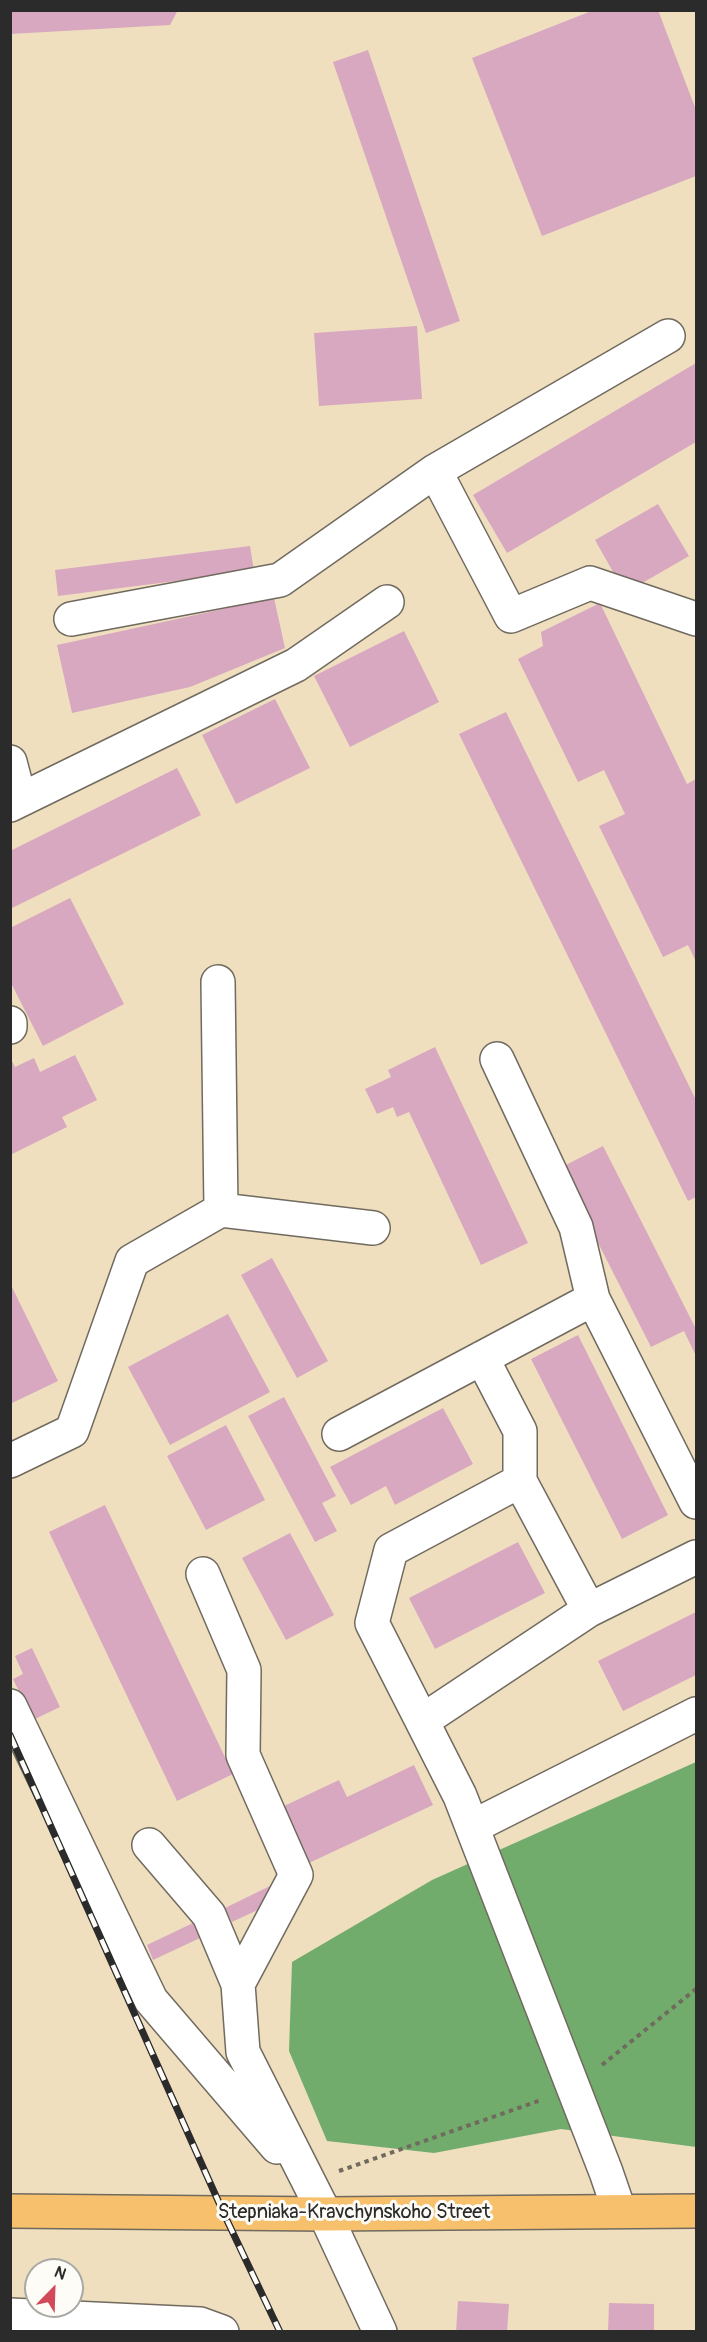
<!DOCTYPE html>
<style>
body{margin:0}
#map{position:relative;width:707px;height:2342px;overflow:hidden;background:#efdfbf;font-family:Pangolin,sans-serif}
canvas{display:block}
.frame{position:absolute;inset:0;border:12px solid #2b2b2b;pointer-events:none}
.north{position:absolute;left:24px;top:2258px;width:60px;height:60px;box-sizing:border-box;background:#fdfcf7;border:2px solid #a9a8a5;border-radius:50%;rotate:23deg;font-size:16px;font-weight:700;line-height:24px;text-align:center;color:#2b2b2b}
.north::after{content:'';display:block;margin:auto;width:21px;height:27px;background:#d1495b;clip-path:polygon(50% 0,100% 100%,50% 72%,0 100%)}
</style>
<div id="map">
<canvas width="707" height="2342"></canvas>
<div class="frame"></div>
<div class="north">N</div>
</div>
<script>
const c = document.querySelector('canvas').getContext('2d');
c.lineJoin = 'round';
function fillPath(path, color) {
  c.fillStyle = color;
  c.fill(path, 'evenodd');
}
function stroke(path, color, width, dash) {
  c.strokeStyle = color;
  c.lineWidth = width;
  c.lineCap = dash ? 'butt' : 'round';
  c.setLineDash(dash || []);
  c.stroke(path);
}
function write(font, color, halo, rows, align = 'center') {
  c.font = font + ' Pangolin,sans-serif';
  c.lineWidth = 6;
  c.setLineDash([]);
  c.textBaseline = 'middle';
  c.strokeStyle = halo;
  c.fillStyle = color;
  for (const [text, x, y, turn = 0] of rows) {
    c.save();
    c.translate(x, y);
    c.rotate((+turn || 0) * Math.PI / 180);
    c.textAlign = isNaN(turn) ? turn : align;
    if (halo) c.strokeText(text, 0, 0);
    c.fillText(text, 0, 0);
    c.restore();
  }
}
fillPath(new Path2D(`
 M696 1762V2147L561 2129 434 2153 327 2141 289 2051 292 1962 432 1880Z`), '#72ac6c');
fillPath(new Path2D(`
 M10 10H178L170 25 10 34Z
 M594 10H658L696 110V176L542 236 472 58Z
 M368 50 460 321 426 333 333 62Z
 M417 326 422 399 319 406 314 333Z
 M696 363V442L507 553 473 495Z
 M658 504 689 556 625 593 595 540Z
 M250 546 254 571 58 596 55 570Z
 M274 598 285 648 190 687 72 713 57 645Z
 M600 603 687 784 696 779V962L688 945 663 957 599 826 625 814 604 770 578 782 518 659 543 646 541 632Z
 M404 631 439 702 350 747 314 676Z
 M275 699 310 768 236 804 202 735Z
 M506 712 696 1100V1197L688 1201 459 734Z
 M177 768 201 815 10 909V851Z
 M70 898 124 1004 43 1046 10 981V928Z
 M435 1047 528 1243 481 1265 409 1112 397 1117 393 1107 377 1114 365 1089 391 1077 388 1070Z
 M75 1055 97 1100 62 1117 67 1127 10 1155V1057L15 1067 34 1058 40 1072Z
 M603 1146 696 1329V1356L684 1331 651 1347 560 1168Z
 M272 1258 328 1361 297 1378 241 1275Z
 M10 1283 58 1381 10 1404Z
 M228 1314 270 1392 170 1445 128 1367Z
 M578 1335 668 1515 622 1539 531 1359Z
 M284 1397 336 1496 322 1503 337 1531 315 1542 248 1416Z
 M443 1408 473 1464 395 1505 386 1486 351 1505 330 1467Z
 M226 1425 265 1500 206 1530 167 1456Z
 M105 1505 233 1774 177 1801 49 1532Z
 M290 1533 334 1615 286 1640 242 1558Z
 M518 1542 545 1593 435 1649 409 1598Z
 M696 1612V1675L623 1711 598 1661Z
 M32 1648 60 1707 33 1720 13 1679 23 1674 15 1656Z
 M414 1765 433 1805 309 1863 282 1807 339 1780 347 1797Z
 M270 1886 277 1901 232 1922 225 1908Z
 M193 1923 200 1938 153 1960 147 1945Z
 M458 2301 509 2304 507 2332H456Z
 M609 2303 654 2304V2332H608Z`), '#d8a8c0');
const minor = new Path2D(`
 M435 471 511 616 590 583 696 619
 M71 619 280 580 435 471 668 336
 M10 762 20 800
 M10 805 296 665 387 602
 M10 1023V1027
 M497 1059 576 1227 593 1299 696 1502
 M221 1210 373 1228
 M482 1358 520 1431V1481L589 1610
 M339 1434 593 1299
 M10 1461 72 1431 132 1261 221 1210 218 982
 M203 1574 244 1670 243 1755 296 1875 238 1984 243 2052 325 2214 380 2332
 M10 1706 151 2000 277 2147
 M422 1721 372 1623 391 1550 520 1481
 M472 1827 696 1714
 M149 1845 209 1915 238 1984
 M619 2210 606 2172 460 1796 422 1721 589 1610 696 1557
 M10 2315 200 2324 222 2332`);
const major = new Path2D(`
 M10 2211 325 2214 696 2211`);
stroke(minor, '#706a5f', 36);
stroke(major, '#706a5f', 36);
stroke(new Path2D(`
 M602 2065 696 1989
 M339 2171 541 2100`), '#706a5f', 4, [4.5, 4.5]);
stroke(minor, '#fff', 33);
stroke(major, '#f7c06c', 33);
const rail = new Path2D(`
 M10 1735 224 2214 280 2332`);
stroke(rail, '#2b2b2b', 7);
stroke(rail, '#fdfcf7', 4.5, [14]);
write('20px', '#2b2b2b', '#fdfcf7', [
 ["Stepniaka-Kravchynskoho Street",354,2213]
]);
</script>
